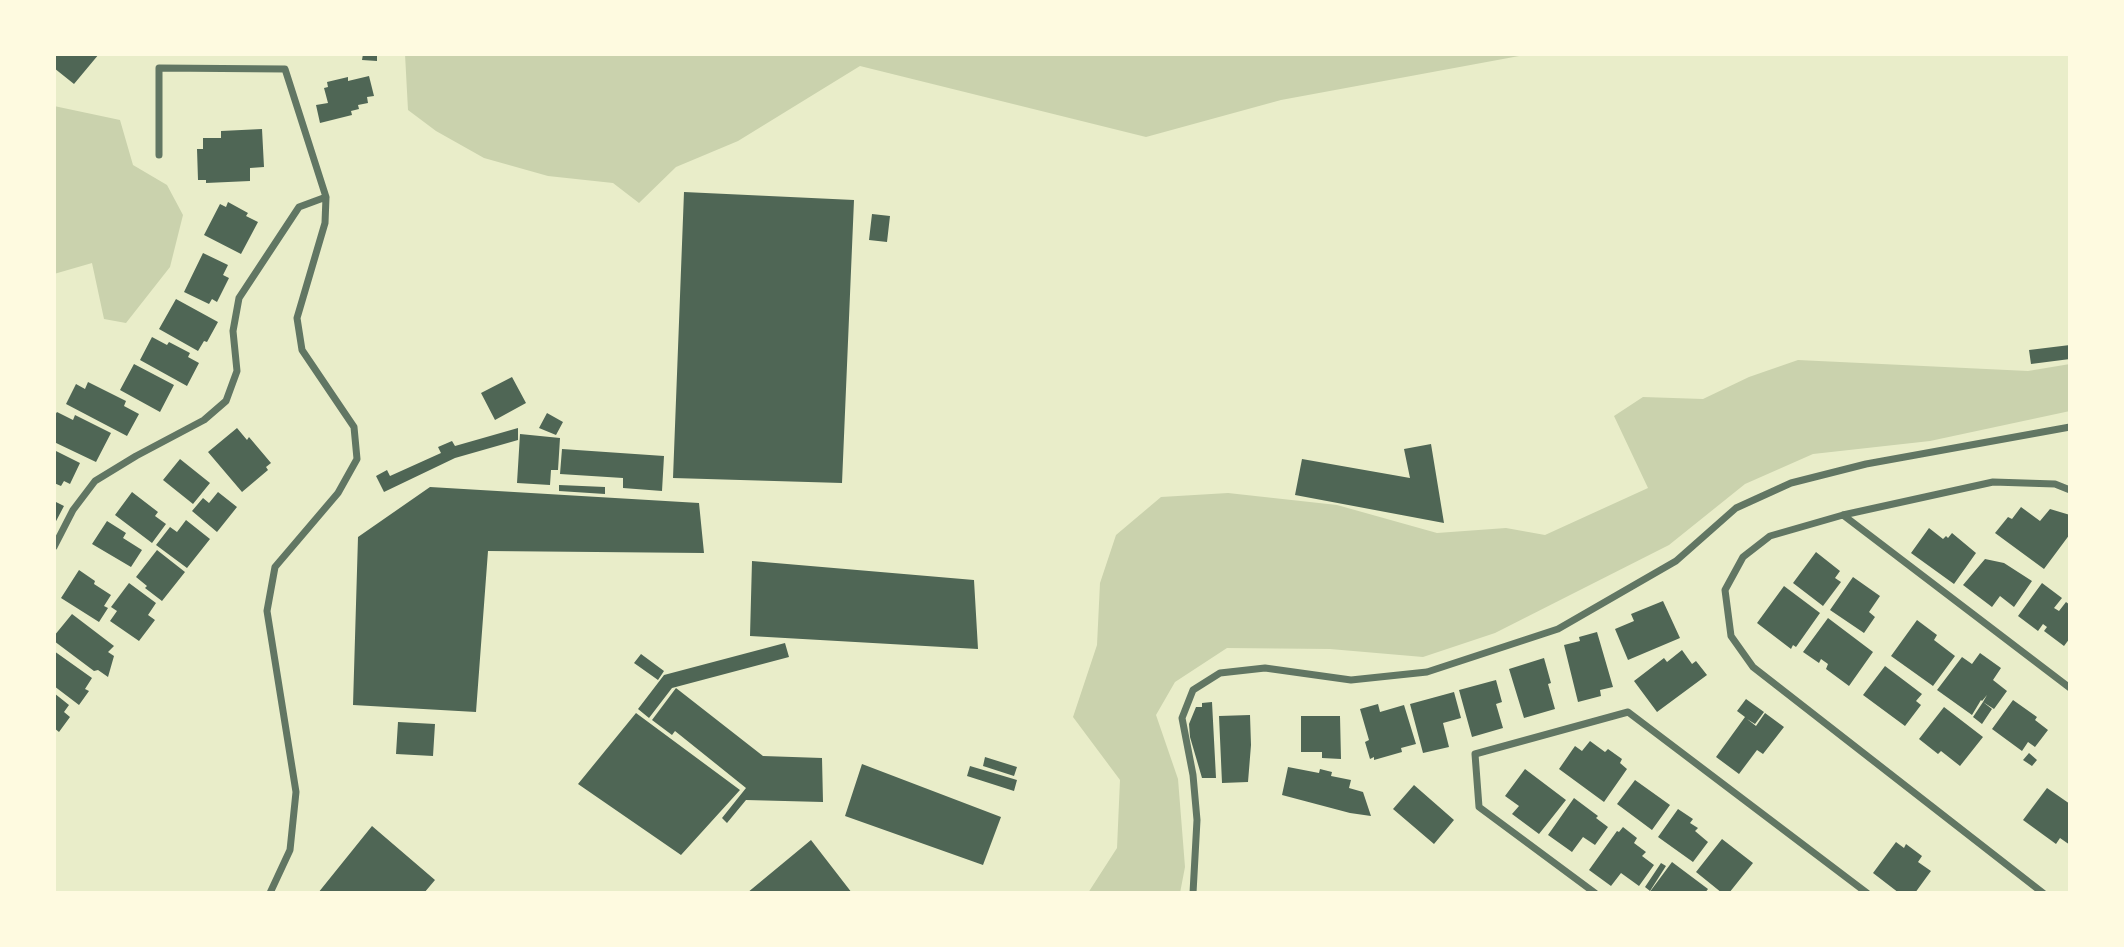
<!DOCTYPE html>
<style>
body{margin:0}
#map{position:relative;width:2124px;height:947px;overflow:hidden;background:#e9edc9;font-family:"Source Sans 3",sans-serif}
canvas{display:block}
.frame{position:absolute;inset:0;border:56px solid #fefae0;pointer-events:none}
</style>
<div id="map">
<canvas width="2124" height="947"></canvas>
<div class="frame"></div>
</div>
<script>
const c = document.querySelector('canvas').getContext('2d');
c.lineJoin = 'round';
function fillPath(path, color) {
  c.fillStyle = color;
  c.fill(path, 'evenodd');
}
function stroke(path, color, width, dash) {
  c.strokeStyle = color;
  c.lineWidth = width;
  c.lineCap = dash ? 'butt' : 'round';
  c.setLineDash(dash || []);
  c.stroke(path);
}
fillPath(new Path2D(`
 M405 54H1530L1281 100 1146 137 860 66 738 141 676 167 639 203 613 183 548 176 484 158 436 131 408 110Z
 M54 106 120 120 133 165 167 185 183 215 170 267 126 323 104 319 92 263 54 274Z
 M1798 360 2028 371 2070 364V411L1930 441 1813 454 1745 484 1669 545 1495 633 1423 657 1330 649 1227 648 1175 682 1156 715 1178 779 1185 867 1180 893H1088L1117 848 1120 780 1073 717 1097 645 1100 583 1116 535 1161 497 1228 493 1337 505 1437 533 1506 528 1545 535 1648 488 1614 416 1643 397 1703 399 1749 377Z`), '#cad2ad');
fillPath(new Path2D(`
 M54 54H99L74 84 54 68Z
 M363 54H377V61L362 60Z
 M369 76 374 96 367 97 368 103 358 105 359 109 351 111 352 115 320 123 316 105 328 103 324 88 328 87 327 82 348 77V81Z
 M262 129 264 167 250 168V181L206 183V180H198L197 149H203V138H221V131Z
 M684 192 854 200 842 483 673 478Z
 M228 202 248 213 246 216 258 222 241 254 204 235 220 204 226 207Z
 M872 214 890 216 887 242 869 240Z
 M203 253 228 265 223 275 229 278 217 302 212 299 209 304 184 292Z
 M176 299 218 322 207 342 204 341 198 351 159 329Z
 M152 337 167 345 169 342 190 353 188 357 199 363 187 386 140 360Z
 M2070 345V359L2031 364 2029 350Z
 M134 364 174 385 160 412 120 390Z
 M512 377 526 403 495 420 481 393Z
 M88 382 126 401 124 406 139 414 127 436 66 404 76 384 85 389Z
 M57 412 73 420 75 415 111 433 96 462 54 442V416Z
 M547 413 563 422 556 435 539 428Z
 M237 428 247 440 249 437 271 463 266 467 268 470 242 492 208 452Z
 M518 428V440L455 458 384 492 376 476 387 470 390 476 441 453 438 447 452 441 455 446Z
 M520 434 560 438 558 470H551L550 485 517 483Z
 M1431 444 1444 523 1295 495 1302 459 1410 478 1404 449Z
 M562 449 664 456 662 491 623 488V478L560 474Z
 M54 450 80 463 70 484 64 481 61 486 54 483Z
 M180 459 210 483 193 504 163 480Z
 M559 485 605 487V494L559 491Z
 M430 487 699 503 704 553 488 551 476 712 353 705 358 537Z
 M132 492 158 512 155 516 166 524 152 543 115 515Z
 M218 492 237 507 217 532 192 511 203 498 209 503Z
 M54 501 64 506 54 525Z
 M2021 507 2040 521 2050 509 2070 515V534L2044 569 1995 533 2008 517 2012 519Z
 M186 520 210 539 187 568 156 545 170 527 177 532Z
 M107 521 126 533 123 538 142 550 131 567 92 544Z
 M1929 528 1943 539 1946 536 1948 538 1952 533 1976 553 1954 584 1911 553Z
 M157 550 185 572 162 601 145 588 147 586 136 577Z
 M1816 552 1840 571 1835 578 1841 582 1823 606 1793 583Z
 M1985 559 2004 563 2032 581 2014 607 2000 596 1992 607 1963 585Z
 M752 561 974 580 978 649 750 636Z
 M79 570 95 581 94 584 111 595 104 606 108 608 99 622 61 598Z
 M1853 577 1880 596 1869 612 1875 617 1864 633 1830 610Z
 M129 583 156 603 148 615 155 620 139 641 110 621 117 611 111 607Z
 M2042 583 2062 598 2054 608 2059 611 2066 602 2070 605V638L2064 646 2044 631 2047 627 2043 624 2038 631 2018 616Z
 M1784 586 1820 613 1796 647 1793 645 1791 649 1757 623Z
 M1663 601 1680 638 1628 660 1615 629 1634 621 1631 614Z
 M72 614 114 646 108 652 114 656 108 677 98 670 94 671 54 641V636Z
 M1828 618 1873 652 1849 686 1826 669 1828 664 1821 659 1819 663 1803 652Z
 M1917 620 1937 635 1934 640 1955 656 1933 686 1891 656Z
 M1597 632 1613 687 1600 690 1601 696 1578 702 1564 645 1580 641 1579 637Z
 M785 643 789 657 672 688 649 718 638 709 664 675Z
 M1682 650 1692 664 1696 661 1707 675 1657 712 1634 681 1664 658 1667 662Z
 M54 651 92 678 85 689 89 691 79 705 54 686Z
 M1980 653 2001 668 1993 680 2007 691 1994 709 1983 702 1987 695 1982 701 1981 700 1972 715 1937 690 1962 657 1972 664Z
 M641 654 664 671 658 680 634 663Z
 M1544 658 1551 683 1548 684 1555 709 1524 718 1509 669Z
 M1885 666 1922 694 1916 701 1921 705 1905 726 1863 695Z
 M1496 680 1502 702 1496 704 1503 728 1472 737 1459 690Z
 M676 688 763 756 822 758 823 802 746 800 727 823 722 818 746 788 675 731 672 735 652 720Z
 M1454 692 1461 718 1443 723 1449 747 1423 753 1410 704Z
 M54 693 69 705 64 712 70 717 59 732 54 728Z
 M1746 699 1764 712 1755 724 1747 719 1756 726 1765 713 1784 727 1763 754 1757 750 1739 774 1716 757 1745 717 1737 711Z
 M2013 700 2037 717 2035 720 2048 730 2035 747 2028 742 2022 751 1992 729Z
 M1212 702 1216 778H1202L1190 737 1189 724 1196 707H1202V703Z
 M1983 702 1992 709 1982 724 1973 717Z
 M1378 704 1380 712 1404 705 1416 744 1401 748 1402 752 1374 760V757L1370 759 1365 742 1369 740 1360 709Z
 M1944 707 1983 737 1960 766 1941 751 1938 754 1919 739Z
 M636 713 740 790 681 855 578 784Z
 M1250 715 1251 745 1248 782 1222 783 1219 716Z
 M1301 716H1340L1341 759 1322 758V752H1301Z
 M398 722 435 724 433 756 396 754Z
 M1590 741 1605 752 1608 749 1622 759 1620 763 1627 769 1604 802 1559 769 1575 746 1582 751Z
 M2029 753 2037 760 2032 766 2023 760Z
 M985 757 1017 767 1014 776 983 766Z
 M862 764 1001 817 983 865 845 816Z
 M970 766 1017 780 1014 791 967 776Z
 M1288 767 1319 773 1320 769 1332 772 1331 776 1351 780 1349 788 1363 792 1371 816 1350 813 1282 795Z
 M1525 769 1566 800 1539 834 1512 814 1519 806 1505 796Z
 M1635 780 1670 805 1652 830 1617 804Z
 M1414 785 1454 820 1434 844 1393 809Z
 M2047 788 2070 804V845L2060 838 2056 844 2023 820Z
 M1574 798 1598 816 1596 818 1608 827 1595 845 1583 837 1572 852 1548 835Z
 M1678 809 1693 819 1690 823 1698 828 1695 831 1708 842 1693 862 1658 837Z
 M372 826 435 880 424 893H318Z
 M1623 827 1637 838 1634 843 1646 852 1642 856 1654 865 1639 886 1621 873 1611 886 1589 870 1617 831 1619 832Z
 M1722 839 1753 863 1729 893H1722L1696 872Z
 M811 840 852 893H747Z
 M1896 842 1904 848 1906 844 1922 856 1918 862 1931 871 1915 893H1899L1873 873Z
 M1672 862 1708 889 1705 893H1649Z
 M1661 863 1666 866 1650 891 1645 887Z`), '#4f6655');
stroke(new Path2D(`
 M159 155V68L285 69 326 197 325 223 297 318 302 350 354 427 357 459 338 493 275 567 267 611 296 792 290 850 270 893
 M1843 515 2070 688
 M54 547 73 510 95 481 136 456 204 420 226 401 237 371 233 331 239 298 299 207 326 197
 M1193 893 1197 820 1193 775 1182 718 1193 690 1220 673 1265 668 1351 680 1427 672 1558 629 1676 561 1736 508 1791 483 1866 464 2070 427
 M1595 893 1479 807 1475 754 1628 712 1867 893
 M2043 893 1753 667 1731 636 1725 590 1743 557 1770 536 1843 515 1993 482 2055 484 2070 490`), '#617663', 7);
</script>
